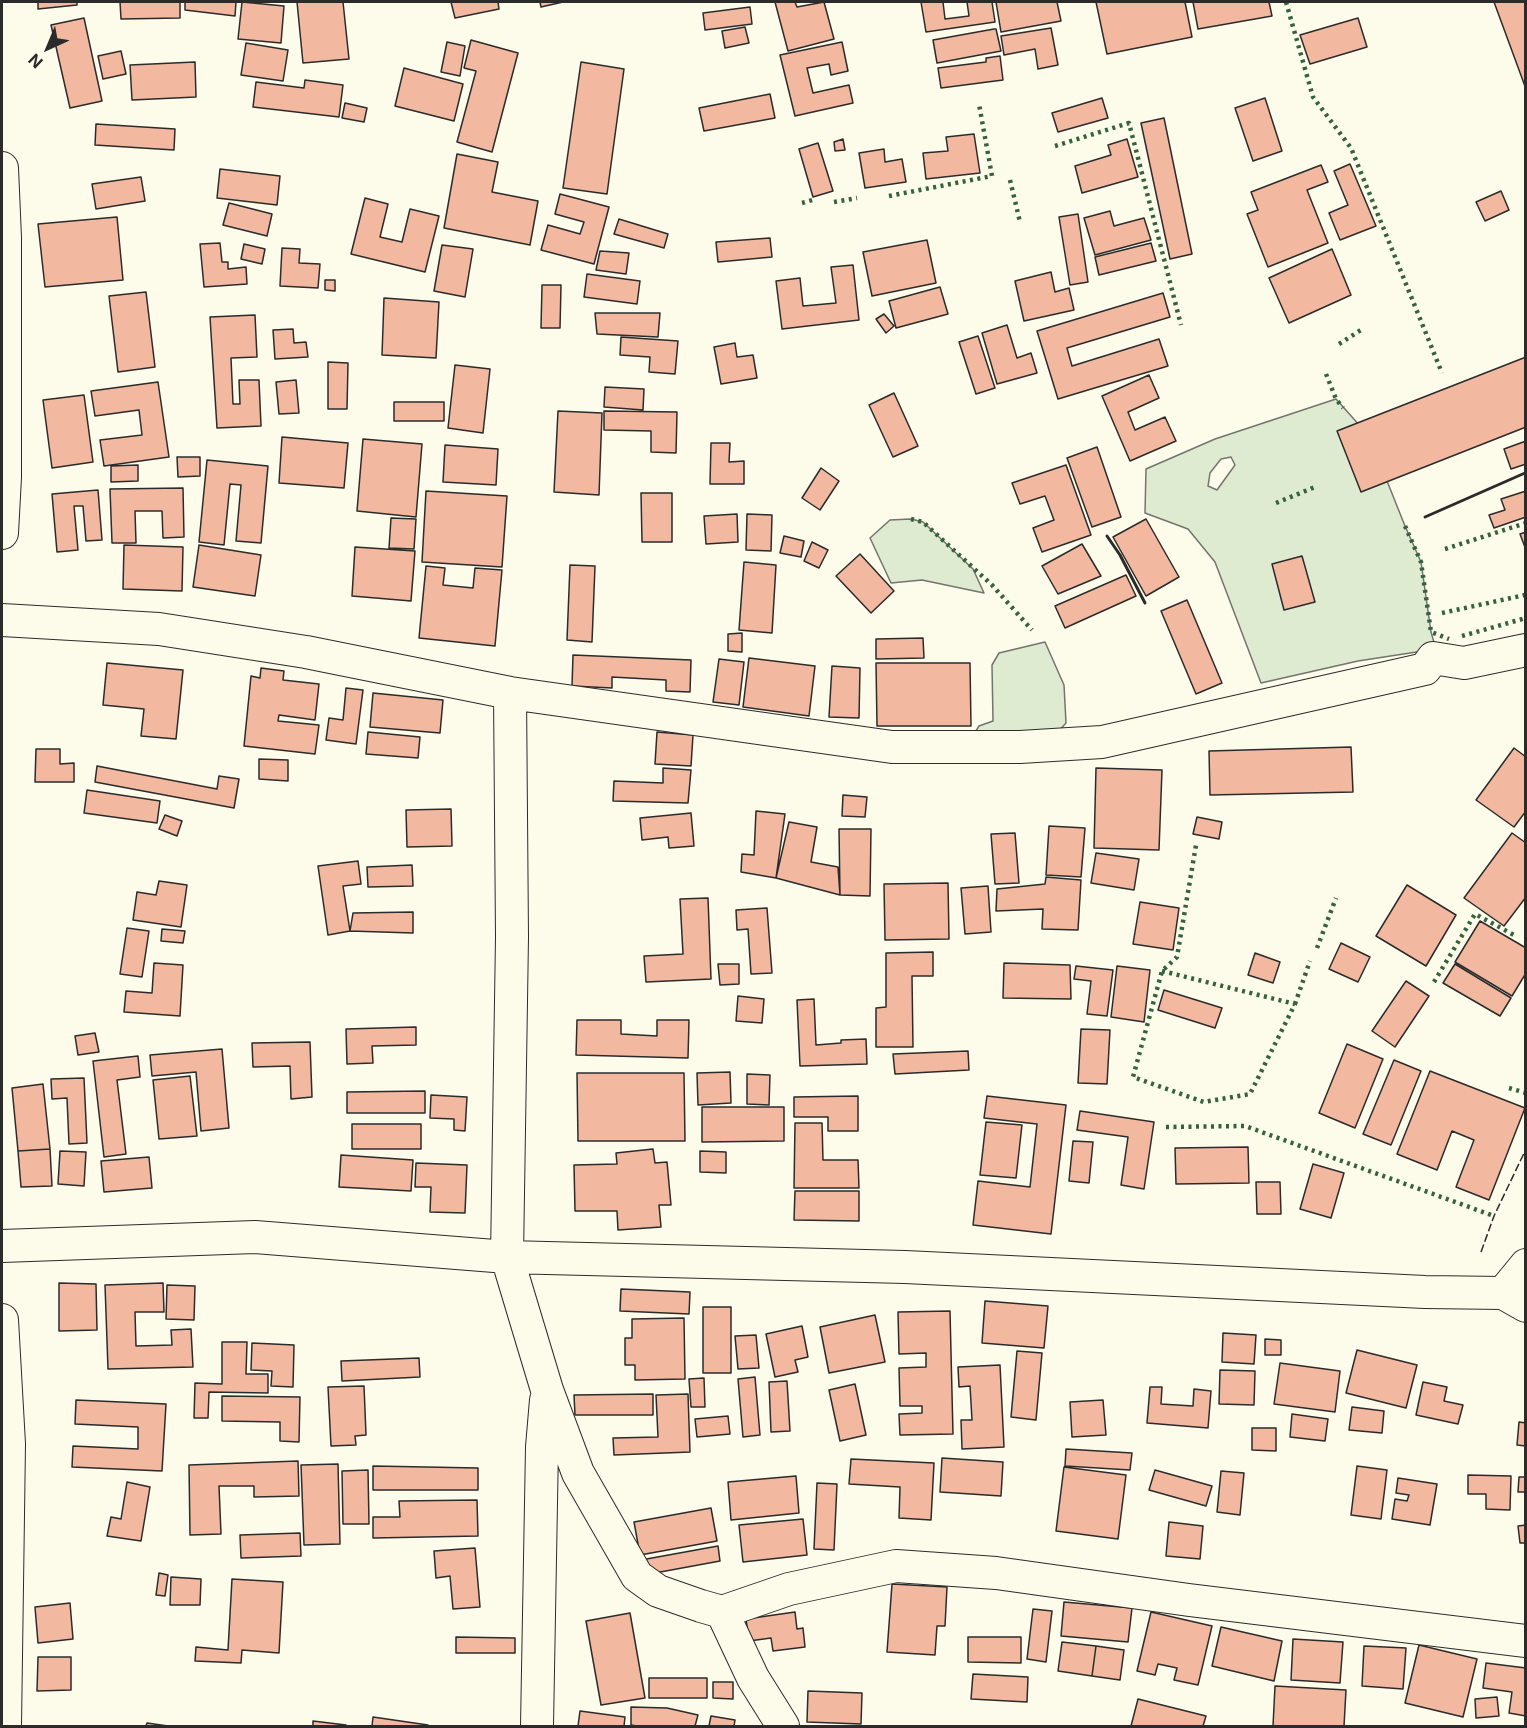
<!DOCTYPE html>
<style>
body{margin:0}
#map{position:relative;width:1527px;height:1728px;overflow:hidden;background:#fdfbea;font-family:Inter,sans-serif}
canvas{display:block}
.frame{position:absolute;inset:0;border:3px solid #2b2b2b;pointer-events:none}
.north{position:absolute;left:18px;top:18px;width:60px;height:60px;-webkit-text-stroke:4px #fdfbea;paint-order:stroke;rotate:224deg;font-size:16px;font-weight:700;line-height:24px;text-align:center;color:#2b2b2b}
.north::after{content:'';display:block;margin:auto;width:21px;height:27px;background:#2b2b2b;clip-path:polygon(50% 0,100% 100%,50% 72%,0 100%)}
</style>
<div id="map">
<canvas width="1527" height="1728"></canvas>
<div class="frame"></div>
<div class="north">N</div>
</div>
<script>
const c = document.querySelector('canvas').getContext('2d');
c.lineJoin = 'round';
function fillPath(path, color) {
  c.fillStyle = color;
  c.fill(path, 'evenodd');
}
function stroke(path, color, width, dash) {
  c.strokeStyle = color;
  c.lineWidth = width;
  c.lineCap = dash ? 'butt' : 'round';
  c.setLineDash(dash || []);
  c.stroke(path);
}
const green = new Path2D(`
 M1336 399 1369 436 1405 526 1421 562 1431 632 1436 649 1358 661 1261 683 1215 562 1188 529 1145 513 1146 469 1215 439ZM1231 457 1235 465 1217 490 1208 486 1210 473 1221 459Z
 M911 519 923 522 973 569 984 593 922 580 891 583 870 538 890 520Z
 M1045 642 1064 685 1066 723 1050 741 967 745 979 726 993 721 992 665 999 653Z`);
fillPath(green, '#deebd1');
stroke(green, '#74746e', 1.5);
const building = new Path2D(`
 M38 2H77V5L38 9Z
 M120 2H180V18L121 19Z
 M185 2H236L235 16 185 10Z
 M242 2 284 6 281 43 238 39Z
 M297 2H343L349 59 303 63Z
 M451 2H498L499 9 455 18Z
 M540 2H563L541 7Z
 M775 2H795L797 7 824 2 834 39 788 51Z
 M921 2H943L945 19 969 16 967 2H992L995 22 926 32Z
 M996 2H1057L1061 21 1001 32Z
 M1096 2H1185L1192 37 1107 54Z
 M1193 2H1269L1272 16 1198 29Z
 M1494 2H1526V89Z
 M750 7 752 24 705 30 703 13Z
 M84 18 102 101 70 108 51 25Z
 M1358 18 1367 47 1310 64 1300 35Z
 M745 27 749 43 725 48 722 31Z
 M1051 28 1058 65 1038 69 1035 49 1004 55 1001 36Z
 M994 29H996L1001 51 937 63 933 40Z
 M471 40 518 53 492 152 457 142 476 71 464 68Z
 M447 42 465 46 460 76 441 72Z
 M842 42 848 71 831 75 829 64 807 68 813 93 849 85 853 103 795 116 780 55Z
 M246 43 288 50 283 81 241 75Z
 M121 51 126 74 103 79 98 56Z
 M1000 56 1003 80 941 88 938 68 986 62V58Z
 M195 62 196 97 132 100 130 65Z
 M581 62 624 69 607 194 563 188Z
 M404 68 463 84 454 121 395 106Z
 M305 80 343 85 339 117 253 107 256 82 304 88Z
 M770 94 775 118 704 131 699 108Z
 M1102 98 1108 118 1058 132 1052 113Z
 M1265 98 1282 151 1253 161 1235 108Z
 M345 103 367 108 364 122 342 118Z
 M1164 118 1192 254 1170 259 1141 123Z
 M96 124 175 129 174 150 95 145Z
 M974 134 980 173 926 179 923 153 948 151 946 137Z
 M843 139 845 150 835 151 834 142Z
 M1127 139 1138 177 1082 193 1075 166 1111 155 1108 145Z
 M818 143 833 191 813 197 799 149Z
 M884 149 885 162 902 159 906 182 865 188 859 153Z
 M457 154 498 162 492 192 538 201 530 245 444 228Z
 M1350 164 1376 226 1340 240 1329 213 1348 205 1334 171Z
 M1321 165 1328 182 1307 190 1328 243 1268 267 1247 214 1258 210 1251 192Z
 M220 169 280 176 277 205 217 198Z
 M141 177 145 201 96 209 92 184Z
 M1501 191 1509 210 1485 221 1476 202Z
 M560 194 609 207 594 264 541 250 548 225 580 234 584 222 555 214Z
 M365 198 388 204 380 237 402 242 410 209 439 216 425 272 351 254Z
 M229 203 272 214 267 236 223 225Z
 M1110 211 1114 226 1144 218 1151 240 1095 255 1084 218Z
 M1078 214 1088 282 1070 285 1059 217Z
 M117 217 123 280 45 287 38 224Z
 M619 219 668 234 664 248 614 234Z
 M770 238 772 257 718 262 716 242Z
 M927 240 936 283 872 296 863 252Z
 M220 243 222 262H228V269L246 267 247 284 204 287 200 244Z
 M1151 243 1156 261 1099 275 1095 257Z
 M244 244 265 249 262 264 241 259Z
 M442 245 473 249 465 297 434 291Z
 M282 248 300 249 299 263 320 264 318 288 280 286Z
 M1332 249 1351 295 1289 323 1269 278Z
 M600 251 629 253 626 274 596 270Z
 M853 265 859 320 782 329 776 281 800 278 803 306 836 303 831 267Z
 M1051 272 1055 292 1069 288 1074 310 1024 321 1015 281Z
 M587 274 640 281 637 304 584 297Z
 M325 280H335V291L325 290Z
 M542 285H561L560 328H541Z
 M940 287 948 314 896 328 889 301Z
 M146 292 155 367 118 372 109 296Z
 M1163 293 1170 317 1067 348 1072 366 1159 339 1168 366 1058 399 1037 331Z
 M384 298 439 302 436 358 382 355Z
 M595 313H660L658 337 597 334Z
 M884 314 894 326 886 333 876 319Z
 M255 315 257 357 231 358 233 404H240L239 380H259L261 426 217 428 210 317Z
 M1007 325 1017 358 1031 353 1037 373 997 384 982 333Z
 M293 329 294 343 306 342 308 357 275 359 273 330Z
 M978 336 995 388 976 394 959 342Z
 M621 337 678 341 675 374 649 372 650 357 620 355Z
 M735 343 737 357 753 355 757 378 721 384 714 347Z
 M1526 357V427L1361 492 1337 431Z
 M328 362 348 363 347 409H328Z
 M455 365 490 369 483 433 448 428Z
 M1149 375 1159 398 1128 412 1135 430 1165 417 1176 441 1130 461 1102 396Z
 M296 380 299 413 279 414 276 382Z
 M158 382 169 457 104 466 100 440 142 435 139 410 95 416 91 391Z
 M605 387 644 389 643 410 604 407Z
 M894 393 918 446 893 457 869 405Z
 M84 395 93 462 52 468 43 400Z
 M394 402H444V421H394Z
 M558 411 602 413 599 495 554 492Z
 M604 411 677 412 676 453 651 452V431L604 430Z
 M282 437 348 443 344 488 279 483Z
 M363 439 422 444 416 517 357 511Z
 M1526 441V464L1511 469 1504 449Z
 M711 443H730L729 462 744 461V484H710Z
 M445 445 498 449 496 485 443 482Z
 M1097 447 1121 517 1092 527 1067 458Z
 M177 457H200V476L178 477Z
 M207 460 268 466 261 543 236 541 241 485 230 484 224 545 199 542Z
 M138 465V481L111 482V466Z
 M1066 465 1091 535 1042 552 1033 528 1054 520 1045 496 1020 504 1012 483Z
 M821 468 839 481 820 510 802 498Z
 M183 488 184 537 163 538 162 511H135L136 543H112L110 489Z
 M98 490 102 540 86 541 83 506H74L78 550 57 552 52 494Z
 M426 491 507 496 502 567 422 562Z
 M1526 491V517L1494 528 1489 515 1505 510 1501 499Z
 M641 493H672V542H642Z
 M737 514 738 542 706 544 704 516Z
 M747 514 772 515 771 551 746 550Z
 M391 518 416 519 414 549 389 548Z
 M1146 519 1179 577 1146 596 1113 537Z
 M1526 532V550L1520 534Z
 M784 536 804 541 801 557 780 553Z
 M812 542 828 550 819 568 804 561Z
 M1082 544 1101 576 1058 594 1042 566Z
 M124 545 183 547 182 591 123 589Z
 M199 545 261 555 255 596 193 587Z
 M355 547 415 551 411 601 352 596Z
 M860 554 894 591 871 613 836 576Z
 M1302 556 1315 602 1284 610 1272 564Z
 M744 562 776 565 772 633 739 630Z
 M570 565 595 566 592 642 567 640Z
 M426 566 445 568 443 585 473 588 475 568 502 570 495 646 419 638Z
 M1126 575 1136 596 1065 628 1055 606Z
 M1187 600 1222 683 1196 694 1161 611Z
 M742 633V652L728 651V634Z
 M923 638 924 658 876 659V639Z
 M573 655 691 660 690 692 666 691V680L612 677V688L572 686Z
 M749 658 815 666 809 716 743 707Z
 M719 659 744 662 739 705 713 702Z
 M107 663 183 670 176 739 141 736 144 709 103 705Z
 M876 663H970L971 726H877Z
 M832 666 860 668 859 718 829 717Z
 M261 668 284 671 283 680 319 684 315 720 279 715 278 721 319 725 315 754 244 746 251 676 260 678Z
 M346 688 363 690 356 744 326 740 329 718 343 720Z
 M373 693 443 700 440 733 370 727Z
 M368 732 420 737 418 758 366 754Z
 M657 732 693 735 691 766 655 764Z
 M1351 747 1353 792 1210 795 1209 751Z
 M1514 748 1526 757V811L1514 827 1476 800Z
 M36 749H60V764L74 763V782H35Z
 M259 759 288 760V781L259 779Z
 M97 766 217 789 219 776 239 779 234 808 95 782Z
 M663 768 691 770 688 803 613 801 614 781 663 783Z
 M1096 768 1162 770 1159 850 1094 848Z
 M87 790 160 801 157 823 84 813Z
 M843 795 867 797 865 817 842 816Z
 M451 809 452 846 407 847 406 810Z
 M756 811 785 814 776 878 741 872 742 854 754 855Z
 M691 813 694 846 669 848 668 837 642 840 640 818Z
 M165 815 182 821 177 836 159 829Z
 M1197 817 1222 822 1219 839 1193 834Z
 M789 822 817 827 811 862 838 867 840 895 776 878Z
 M1049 826 1085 828 1081 877 1046 875Z
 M839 829H871L870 896 840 895Z
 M1015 833 1019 883 995 884 991 834Z
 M1512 833 1526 843V897L1504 926 1464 898Z
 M1096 853 1139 859 1134 890 1091 883Z
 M358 861 361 884 343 886 350 931 328 935 318 866Z
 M412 865 413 886 368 887 367 867Z
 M1046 877 1081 880 1078 930 1042 929 1043 909 996 911 997 889 1045 884Z
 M159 881 187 885 181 927 133 920 137 892 156 895Z
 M948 883 949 939 885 940 884 884Z
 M1407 885 1456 915 1426 966 1376 936Z
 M988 886 991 932 965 934 961 888Z
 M708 898 711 979 646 982 644 956 683 954 680 899Z
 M1140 902 1179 908 1173 950 1133 944Z
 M767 908 772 973 751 974 748 929 737 930 736 910Z
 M413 912V933L350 931 353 913Z
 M1480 921 1526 948V973L1512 996 1455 962Z
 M127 928 149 931 142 977 120 974Z
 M162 929 185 931 183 943 161 941Z
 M1341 943 1370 957 1358 982 1329 969Z
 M933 952V976H912L913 1047H876V1008L886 1007V953Z
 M1255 953 1280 962 1273 983 1248 975Z
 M154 963 183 965 180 1016 124 1012 126 991 152 993Z
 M1004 963 1070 965 1071 999 1003 998Z
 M718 964H739V984L720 985Z
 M1455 964 1511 998 1500 1016 1443 983Z
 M1076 966 1113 970 1107 1016 1087 1014 1091 981 1074 979Z
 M1117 966 1150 970 1144 1022 1111 1017Z
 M1406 981 1429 996 1395 1047 1372 1031Z
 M1164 990 1222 1008 1215 1028 1158 1010Z
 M738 996 764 999 762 1023 736 1021Z
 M814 999 816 1045 841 1043V1040L866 1039 867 1064 800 1066 797 1000Z
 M577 1020H621V1034L657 1036V1020H689L688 1058 576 1055Z
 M416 1027V1045L372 1046 373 1063 347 1064 346 1029Z
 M1081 1029 1110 1030 1107 1084 1078 1083Z
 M95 1033 99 1052 78 1055 75 1036Z
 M310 1042 312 1097 291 1099 290 1066 253 1067 252 1043Z
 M1347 1044 1383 1059 1355 1128 1319 1113Z
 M222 1049 229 1128 201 1131 196 1072 152 1076 150 1055Z
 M968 1051 969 1070 895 1074 893 1054Z
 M138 1056 140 1077 117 1080 126 1154 104 1157 93 1061Z
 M1394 1060 1421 1071 1391 1145 1363 1134Z
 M1430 1071 1525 1108 1489 1200 1456 1187 1474 1140 1452 1131 1437 1170 1397 1154Z
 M730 1072 731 1103 698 1105 697 1073Z
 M577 1073H684L685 1141H578Z
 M747 1074 770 1075 769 1105 747 1104Z
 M190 1076 197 1136 159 1139 153 1080Z
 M84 1078 87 1143 69 1144 67 1098 52 1099 51 1079Z
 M43 1084 50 1149 18 1151 12 1088Z
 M425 1091V1113H347V1092Z
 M431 1095 467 1097 465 1131 454 1130V1119L430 1118Z
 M858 1096V1131H828V1117H794V1097Z
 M987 1096 1066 1105 1051 1234 973 1225 978 1181 1030 1187 1037 1124 984 1118Z
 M702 1107H784V1141L702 1142Z
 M1080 1111 1154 1122 1144 1189 1121 1185 1128 1137 1077 1130Z
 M986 1122 1022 1125 1016 1178 980 1175Z
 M795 1123H822L823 1160H858L859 1188H794Z
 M352 1124H421V1149H352Z
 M1073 1141 1093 1142 1089 1183 1069 1181Z
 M1248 1147 1249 1183 1176 1184 1175 1148Z
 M50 1149 52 1186 21 1187 18 1151Z
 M653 1149 655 1163 667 1162 671 1205H659L661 1227 618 1230 617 1211H575L574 1165 617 1164 616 1153Z
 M60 1151 86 1152 84 1186 58 1184Z
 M700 1151 726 1152V1173L700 1172Z
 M341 1155 413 1160 411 1191 339 1187Z
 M149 1157 152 1188 104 1192 101 1161Z
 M416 1163 467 1165 465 1213 430 1212 431 1187H415Z
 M1313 1164 1344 1173 1331 1218 1300 1209Z
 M1256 1182H1280L1281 1214H1257Z
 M795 1191H859V1221L794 1220Z
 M59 1283 96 1284 97 1330 59 1331Z
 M163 1283 164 1312H135L136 1346 172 1345 171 1330 191 1329 193 1367 108 1369 105 1285Z
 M167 1285 195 1286 194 1320 166 1319Z
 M621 1289 690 1292 689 1314 620 1311Z
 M985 1301 1048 1306 1044 1348 982 1343Z
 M703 1307H731V1373H703Z
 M950 1311 953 1434 900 1435 899 1414 922 1413V1406H900L899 1368 926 1367V1353L899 1354 898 1312Z
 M875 1315 885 1362 829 1373 820 1327Z
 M684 1318 685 1379 635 1380V1365H625V1338H632V1319Z
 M802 1326 808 1357 795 1360 798 1372 775 1377 766 1334Z
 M1223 1333 1256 1335 1254 1364 1222 1362Z
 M756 1335 759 1368 738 1369 735 1336Z
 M1265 1339 1281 1340V1355H1265Z
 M222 1342H247L246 1374H268V1393L209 1392 208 1418H194L195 1383 222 1384Z
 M252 1343 294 1345 293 1387 271 1386 272 1371 251 1370Z
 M1357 1350 1417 1365 1406 1408 1346 1393Z
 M1017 1351 1042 1353 1036 1420 1011 1417Z
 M419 1358 420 1377 342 1381 341 1361Z
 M1280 1363 1340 1371 1335 1412 1274 1404Z
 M1000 1365 1004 1447 962 1449 961 1420H972L970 1386 959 1387 958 1367Z
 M1220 1370 1255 1371 1254 1405 1219 1404Z
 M755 1377 760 1435 743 1437 738 1379Z
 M704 1378 705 1407H691L689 1379Z
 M787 1381 790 1431 771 1432 769 1382Z
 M1423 1382 1447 1387 1444 1401 1463 1405 1458 1424 1416 1415Z
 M855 1384 866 1435 840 1441 829 1390Z
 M364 1386 366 1435 355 1436 356 1445 331 1446 328 1387Z
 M1150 1387H1162L1161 1404 1193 1406 1194 1389 1211 1391 1208 1428 1147 1423Z
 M653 1394V1415H575L574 1395Z
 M688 1394 690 1452 614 1455 613 1438 658 1437 656 1395Z
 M222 1396 300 1397 299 1442 280 1441V1422L222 1421Z
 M76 1400 166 1404 162 1471 72 1467 73 1446 138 1449V1427L75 1424Z
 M1103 1400 1106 1435 1072 1437 1070 1402Z
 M1352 1407 1384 1411 1382 1433 1349 1430Z
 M1292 1414 1328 1419 1325 1441 1290 1437Z
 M728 1416 730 1434 697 1437 695 1419Z
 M1519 1422 1526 1423V1446L1517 1445Z
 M1252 1428H1276V1451L1252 1450Z
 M1066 1449 1132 1453 1130 1470 1065 1466Z
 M942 1458 1003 1462 1001 1496 940 1492Z
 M851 1459 934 1463 931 1520 899 1518 900 1487 849 1484Z
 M298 1461 299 1496 254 1497V1486H219L221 1534 190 1535 189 1465Z
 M338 1464 340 1544 304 1545 301 1465Z
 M373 1466 478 1468V1490H373Z
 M1357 1466 1387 1470 1381 1519 1351 1515Z
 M1064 1467 1126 1475 1118 1539 1056 1531Z
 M368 1470 369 1524H343L342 1471Z
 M1155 1470 1212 1486 1206 1506 1149 1490Z
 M1221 1471 1244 1473 1240 1515 1217 1512Z
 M1468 1475 1511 1476 1510 1510 1486 1509V1494H1468Z
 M796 1476 799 1513 731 1520 728 1482Z
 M1519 1477H1526V1492H1518Z
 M1398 1478 1437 1484 1430 1525 1392 1519 1395 1499 1407 1501 1409 1495 1396 1493Z
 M127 1482 150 1487 141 1541 107 1536 111 1517 121 1519Z
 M817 1483 837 1484 834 1550 814 1549Z
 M477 1500 478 1536 373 1538V1517H400L399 1501Z
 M711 1508 717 1541 640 1555 634 1522Z
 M803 1519 807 1555 743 1562 739 1525Z
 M1169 1522 1203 1526 1200 1559 1166 1556Z
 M1526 1525V1543H1520L1518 1526Z
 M300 1533 301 1556 241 1558 240 1535Z
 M718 1546 720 1561 644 1575 641 1560Z
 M475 1548 480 1607 453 1609 450 1576 436 1578 434 1551Z
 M159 1573 168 1575 165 1596 156 1595Z
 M171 1577 201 1579 200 1605H170Z
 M232 1579 283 1582 279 1653 242 1650 241 1663 195 1661 196 1647 228 1650Z
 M892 1584 947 1587 945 1626H937L935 1655 887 1652Z
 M1064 1602 1132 1608 1128 1642 1061 1636Z
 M70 1603 73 1639 38 1643 35 1607Z
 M1033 1609 1052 1611 1046 1662 1027 1659Z
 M795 1612 797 1629 803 1628 805 1647 773 1651 771 1638 749 1641 746 1619Z
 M1151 1612 1212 1626 1198 1685 1174 1680 1177 1668 1158 1664 1155 1675 1137 1671Z
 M630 1613 645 1698 601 1705 586 1621Z
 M1221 1627 1282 1641 1274 1681 1212 1666Z
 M456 1637 515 1638V1653H456Z
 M968 1637H1021V1663L968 1662Z
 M1293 1639 1343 1642 1340 1683 1291 1680Z
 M1062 1642 1096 1646 1092 1676 1058 1671Z
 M1419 1645 1477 1659 1463 1717 1405 1703Z
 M1096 1646 1124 1650 1120 1680 1092 1676Z
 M1364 1646 1406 1648 1403 1689 1362 1686Z
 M38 1657H71V1690L37 1691Z
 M1486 1663 1526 1668V1716L1509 1713 1512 1692 1483 1688Z
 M973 1674 1028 1677 1027 1702 971 1699Z
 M649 1678H707V1698H649Z
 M713 1682H733V1699L713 1698Z
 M1275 1686 1346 1690 1344 1726H1273Z
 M808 1691 862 1693 861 1724 807 1722Z
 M1497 1697 1499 1716 1476 1718 1475 1699Z
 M1138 1699 1206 1716 1203 1726H1131Z
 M631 1707 667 1708 698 1715 695 1726H637L631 1725Z
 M580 1711 625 1717 624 1726H578Z
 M711 1716 735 1720 734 1726H709Z
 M373 1717 428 1725V1726H372Z
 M313 1721 346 1725V1726H313Z
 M147 1723 168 1726H146Z`);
fillPath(building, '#f2b8a0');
stroke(building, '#2b2b2b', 1.5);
const street = new Path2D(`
 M2 168 5 238V477L2 533
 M2 620 159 629 306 652 510 693 892 747H1020L1102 742 1425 669 1433 658 1464 663 1526 650
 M510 693 512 937 507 1257 547 1390 578 1473 637 1576 658 1591 701 1606 722 1612 789 1589 896 1566 996 1573 1189 1600 1526 1641
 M2 1246 255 1237 507 1257 905 1267 1425 1292 1503 1293 1526 1306
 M1503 1293 1526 1265
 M2 1320 9 1444 5 1726
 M722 1612 753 1678 783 1726
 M537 1726 542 1447 546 1400`);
stroke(street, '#2b2b2b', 34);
stroke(street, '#fdfbea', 32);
stroke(new Path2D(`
 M1286 2 1313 97 1351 148 1442 373
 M1055 146 1129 123 1181 325
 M1010 180 1020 222
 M889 196 992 176 979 104
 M834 202 857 198
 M802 203 816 199
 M1339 344 1364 328
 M1326 374 1336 399 1343 408
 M1276 503 1315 487
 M911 519 923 522 992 585 1032 630
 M1405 526 1421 562 1431 632 1449 639
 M1445 549 1526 523
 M1442 613 1525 595
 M1462 636 1526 618
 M1317 948 1336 898
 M1162 971 1295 1004 1250 1094 1204 1102 1133 1077 1162 971 1177 957 1196 845
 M1434 982 1475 914 1514 935
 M1295 1004 1310 961
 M1509 1088 1526 1093
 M1166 1127 1245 1126 1494 1216`), '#34623c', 4.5, [3, 4.5]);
stroke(new Path2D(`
 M1481 1252 1494 1216 1526 1149`), '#2b2b2b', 1.5, [8, 3]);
stroke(new Path2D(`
 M1425 517 1525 473
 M1107 536 1120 555 1145 603`), '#2b2b2b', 3);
</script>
